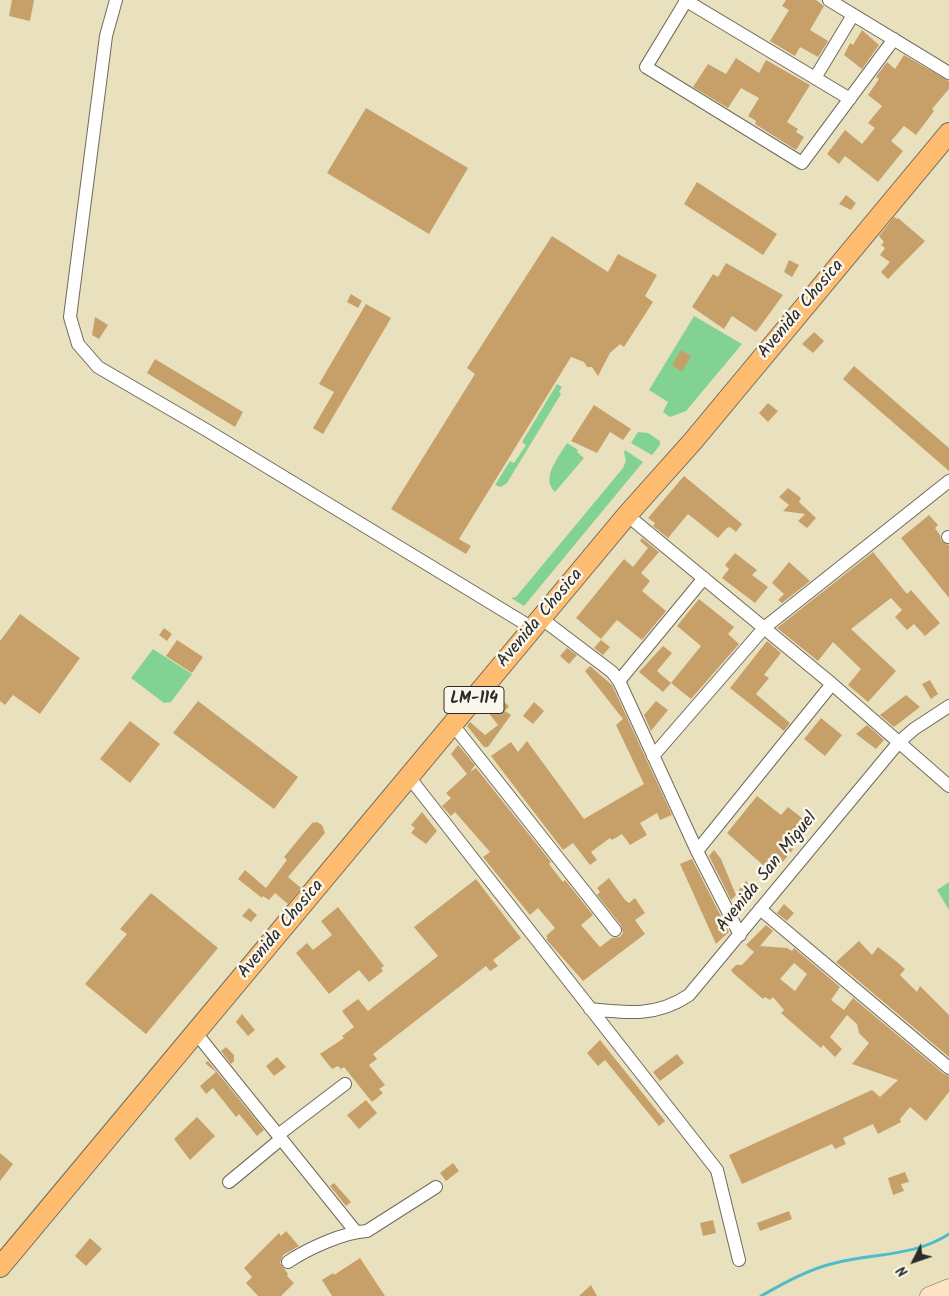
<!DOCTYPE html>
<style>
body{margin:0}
#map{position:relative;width:949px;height:1296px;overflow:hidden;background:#e9e1be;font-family:Kalam,sans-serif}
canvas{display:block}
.north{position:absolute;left:889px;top:1236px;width:50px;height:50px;-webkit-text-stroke:4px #fbf7ec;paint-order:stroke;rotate:229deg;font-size:14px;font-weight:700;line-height:20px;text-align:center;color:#2b2b2b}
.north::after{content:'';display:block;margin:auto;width:18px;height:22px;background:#2b2b2b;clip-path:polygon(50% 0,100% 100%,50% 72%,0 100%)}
</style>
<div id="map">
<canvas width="949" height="1296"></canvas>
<div class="north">N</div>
</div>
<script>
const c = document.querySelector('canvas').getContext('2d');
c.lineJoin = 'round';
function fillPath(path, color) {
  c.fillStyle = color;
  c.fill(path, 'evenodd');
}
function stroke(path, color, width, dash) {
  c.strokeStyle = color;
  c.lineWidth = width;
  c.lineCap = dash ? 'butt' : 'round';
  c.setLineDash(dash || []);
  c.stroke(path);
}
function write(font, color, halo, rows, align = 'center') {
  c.font = font + ' Kalam,sans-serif';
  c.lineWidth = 5;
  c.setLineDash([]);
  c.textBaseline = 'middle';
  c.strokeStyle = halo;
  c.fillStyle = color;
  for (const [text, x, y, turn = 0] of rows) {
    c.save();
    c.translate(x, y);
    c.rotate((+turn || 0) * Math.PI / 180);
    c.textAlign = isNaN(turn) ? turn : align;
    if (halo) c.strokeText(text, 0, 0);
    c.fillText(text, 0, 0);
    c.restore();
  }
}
fillPath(new Path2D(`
 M694 316 742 344 686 411 670 417 663 412 668 402 649 390Z
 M557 384 562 387 559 392 561 394 507 483 501 487 495 485 510 461 514 463 526 445 522 442Z
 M638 432 648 433 660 441V445L652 455 631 443Z
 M567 443 578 450 577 452 584 458 555 492C540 478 559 457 567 443Z
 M625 450 643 462 524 606 511 598 516 597 623 468 626 461 624 452Z
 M153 649 192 674 171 702 164 703 131 678Z
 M949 882V910L937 890Z`), '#81d293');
stroke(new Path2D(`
 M761 1296C784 1283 809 1269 835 1263 873 1253 914 1257 949 1234`), '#4fbcc9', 3);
fillPath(new Path2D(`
 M12 0H34L30 21 9 16Z
 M786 0H816L824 6 810 30 828 41 818 57 800 47 795 56 770 41 789 10 782 6Z
 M862 30 879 45 862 69 844 55 850 43 853 45Z
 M904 55 949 81V89L932 109 934 111 916 135 904 126 891 141 903 151 878 182 845 156 839 164 827 154 845 130 862 144 875 128 868 123 882 106 868 95 879 79 876 77 887 62 895 69Z
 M736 58 759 73 766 60 810 85 787 122 798 129 796 132 804 137 796 150 755 124 756 121 748 116 759 98 741 88 728 108 693 87 708 64 726 74Z
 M366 108 468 168 429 234 327 173Z
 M697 182 777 234 763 255 684 204Z
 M846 195 856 203 851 210 839 204Z
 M894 217 897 219 898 218 925 241 888 279 881 272 890 262 880 255 885 248 881 245 884 242 879 236Z
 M552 236 608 272 618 254 657 275 645 296 653 302 624 347 620 344 610 353 598 376 592 367H587L584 362 571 357 459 539 471 546 466 554 391 509 475 374 467 368Z
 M789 260 799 265 792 277 784 272Z
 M726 263 783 295 756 332 732 316 724 329 692 307 713 274 718 277Z
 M351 294 362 301 358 308 347 302Z
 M366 304 391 318 323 434 313 428 334 392 319 384Z
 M95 317 108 325 99 339 92 335Z
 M814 332 824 341 813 353 802 344Z
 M681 350 691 356 682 372 672 365Z
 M155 359 243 412 235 427 147 373Z
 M854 366 949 448V471L843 379Z
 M768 403 778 411 768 422 759 413Z
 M594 405 631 429 623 440 610 432 597 453 571 441Z
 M684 476 742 524 736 532 730 527 727 528 718 538 688 514 668 538 653 526 655 523 648 518Z
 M788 488 801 498 799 502 816 518 807 528 798 521 805 514 783 511 789 505 779 497Z
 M929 515 938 525 935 528 940 535 941 541 949 545V598L901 538Z
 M642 538 659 552 641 573 650 581 642 591 666 611 642 640 617 620 601 639 576 618 624 559 633 567 648 548 640 541Z
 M873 552 907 594 911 590 940 623 925 636 914 624 907 630 895 617 902 610 891 598 851 629 896 671 868 702 848 685 861 669 833 642 818 661 777 628Z
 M735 553 757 570 752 575 768 587 755 603 722 578 729 569 725 565Z
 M789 562 810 581 782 603 778 600 784 594 772 583Z
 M699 599 734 627 728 634 739 644 691 699 671 683 701 646 677 626Z
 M20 614 80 658 40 714 13 695 5 705 0 701V641Z
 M164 628 172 634 167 641 159 635Z
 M177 640 203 657 192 673 166 656Z
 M601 640 610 647 603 655 594 648Z
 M767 641 781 653 764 675 769 678 756 694 790 723 784 731 730 688Z
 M663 646 672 653 657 671 671 683 663 692 639 672Z
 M567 648 577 655 569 664 560 656Z
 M590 666 612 685 672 815 660 820 657 813 640 823 647 835 630 845 622 834 612 840 610 838 591 852 597 860 590 865 573 843 563 850 491 756 511 742 518 752 527 741 584 819 644 784 616 725 623 719 585 671Z
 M930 680 938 694 931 699 922 684Z
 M906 695 920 707 894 727 880 715Z
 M499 698 509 706 505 711 511 715 488 747H484L467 726 470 722 485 735 498 725 488 712Z
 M198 701 298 777 274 809 173 733Z
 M656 701 668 710 651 731 644 715Z
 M534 702 544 711 533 724 523 716Z
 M821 718 842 735 825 756 804 739Z
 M130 721 160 744 130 783 100 759Z
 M867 725 884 740 876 749 856 734Z
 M458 745 475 765 470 772 476 768 551 862 549 864 563 882 565 880 593 915 581 925 600 947 612 938 620 937 623 933 621 925 597 895 600 892 597 888 609 878 625 900 629 903 635 898 645 913 635 920 645 934 583 981 546 939 548 938 546 936 555 928 538 908 530 915 483 857 490 852 455 812 451 816 442 806 451 798 446 793 467 774 451 754Z
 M757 796 781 815 788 807 812 826 773 874 727 833Z
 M422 812 437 831 426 844 411 833 415 828 411 825Z
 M317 822 322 825 325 833 288 877 301 888 288 904 275 893 269 900 263 896 262 898 238 879 245 870 266 888 287 860 284 857 312 823Z
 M714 850 721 859 736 895 731 900 709 856Z
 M692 859 729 932 716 944 680 864Z
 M476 879 521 938 493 960 498 966 490 971 486 966 373 1054 377 1059 369 1065 385 1085 379 1089 383 1093 372 1102 344 1067 341 1069 338 1066 332 1069 320 1054 344 1038 342 1036 354 1027 342 1011 358 999 368 1011 438 956 414 927Z
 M746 881 754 888 746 897 738 891Z
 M151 893 218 948 146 1034 85 984 127 934 120 929Z
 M784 904 794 913 787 921 777 913Z
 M338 907 384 966 381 968 383 971 369 982 359 970 329 994 296 953 307 943 313 950 332 935 321 921Z
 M249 908 257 915 251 922 242 916Z
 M766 925 773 931 760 946 787 948 792 951 794 948 840 987 831 1000 844 1010 853 998 944 1074 949 1076V1092L926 1121 910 1107 900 1119 901 1122 878 1134 873 1124 843 1138 846 1144 835 1149 832 1144 742 1184 729 1155 872 1090 880 1097 898 1080 852 1064 869 1043 859 1033 857 1024 847 1015 830 1037 842 1049 835 1057 823 1045 821 1048 790 1021 781 1013 784 1010 773 997 770 1000 765 997 763 999 733 973 731 970 736 965H742L754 952 746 945ZM794 963 807 974 795 991 780 979Z
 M859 941 872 955 878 947 897 962 905 969 900 975 917 992 920 986 949 1015V1057L836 962Z
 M242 1014 255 1030 248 1036 236 1022Z
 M600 1040 665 1121 659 1126 605 1060 598 1066 587 1053Z
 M226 1047 234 1055V1061L231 1064 221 1051Z
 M677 1054 684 1063 660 1081 653 1072Z
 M277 1057 286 1067 274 1076 266 1066Z
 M208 1061 264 1130 257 1136 239 1114 236 1117 213 1088 206 1094 200 1086 216 1072 205 1063Z
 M366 1100 377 1113 359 1129 347 1115Z
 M197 1117 215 1136 190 1160 174 1139Z
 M0 1153 13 1164 0 1181Z
 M453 1163 459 1171 446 1181 440 1173Z
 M905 1172 909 1182 901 1184 904 1191 893 1195 888 1178Z
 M334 1183 351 1202 346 1206 330 1186Z
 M789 1211 792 1219 760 1231 757 1223Z
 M713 1220 716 1233 703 1236 700 1223Z
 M286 1231 299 1246 283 1255 280 1263 288 1274 287 1276 294 1283 281 1296H258L246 1283 252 1277 244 1268 279 1233 281 1236Z
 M90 1238 102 1249 86 1266 75 1256Z
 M360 1258 385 1296H332L322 1280 333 1273 334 1275Z
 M591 1285 597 1296H579Z`), '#c7a069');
const street = new Path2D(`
 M116 0 106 36 70 317 78 344 98 367 208 431 534 629
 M685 0 850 99
 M829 0 949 73
 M686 1 646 67 802 163 894 39
 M815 78 853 15
 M627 515 832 684 949 786
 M948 537H949
 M542 619 612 672 619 681 697 851 740 935
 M619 681 704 578
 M453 725 615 930
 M653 756 764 628 949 481
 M409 777 717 1170 739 1260
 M697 851 832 684
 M760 909 949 1068
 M590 1009C626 1013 657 1017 689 995L899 742 914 729 949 706
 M196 1033 356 1232
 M278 1135 345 1084
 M229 1182 281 1139
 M288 1262C307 1249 344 1232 367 1231L436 1187`);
const secondary = new Path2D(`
 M929 1296 949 1288`);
const primary = new Path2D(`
 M0 1267 627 515 693 441 949 133`);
stroke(street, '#6e6b5e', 14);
stroke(secondary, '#6e6b5e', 19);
stroke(primary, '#6e6b5e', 22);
stroke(street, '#fff', 12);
stroke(secondary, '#fee4c5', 18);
stroke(primary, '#fdbc6f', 20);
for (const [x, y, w] of [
 [474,700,60]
]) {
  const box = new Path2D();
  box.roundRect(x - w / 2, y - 13.5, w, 27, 4);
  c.fillStyle = '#fbf7ec';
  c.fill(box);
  stroke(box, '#2b2b2b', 1);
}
write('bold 16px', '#2b2b2b', null, [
 ["LM-114",474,700]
]);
write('18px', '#2b2b2b', '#fbf7ec', [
 ["Avenida Chosica",802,310,-50],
 ["Avenida Chosica",541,619,-50],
 ["Avenida San Miguel",768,873,-51],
 ["Avenida Chosica",282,930,-50]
]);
</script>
